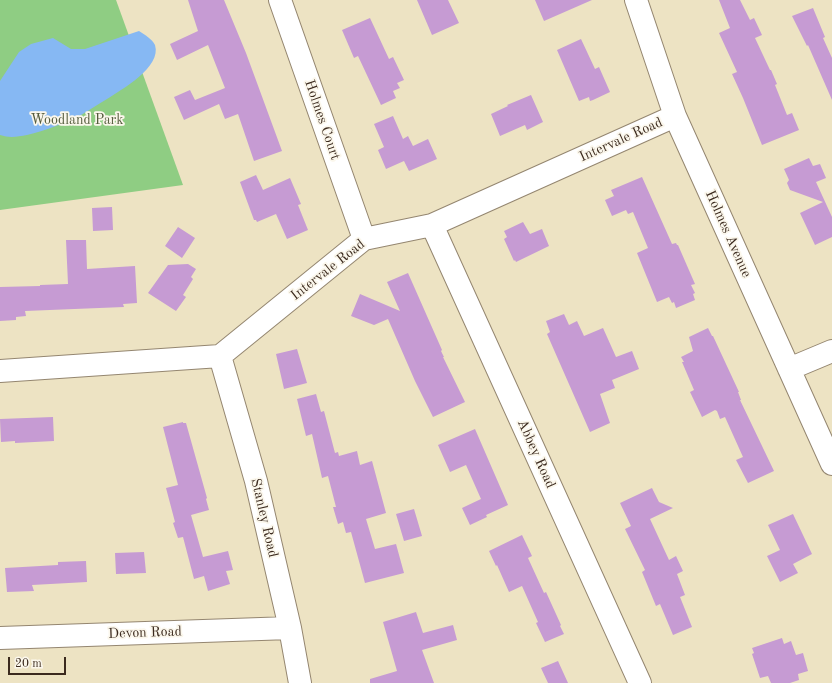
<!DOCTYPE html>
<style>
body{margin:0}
#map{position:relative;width:832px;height:683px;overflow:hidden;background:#ede3c3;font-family:"Old Standard TT",serif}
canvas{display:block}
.scale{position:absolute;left:8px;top:657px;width:58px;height:18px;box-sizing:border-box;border:2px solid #3b2a1e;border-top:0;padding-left:5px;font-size:12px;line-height:14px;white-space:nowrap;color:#3b2a1e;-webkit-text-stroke:3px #fbf7ec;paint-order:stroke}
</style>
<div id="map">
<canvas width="832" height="683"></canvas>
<div class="scale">20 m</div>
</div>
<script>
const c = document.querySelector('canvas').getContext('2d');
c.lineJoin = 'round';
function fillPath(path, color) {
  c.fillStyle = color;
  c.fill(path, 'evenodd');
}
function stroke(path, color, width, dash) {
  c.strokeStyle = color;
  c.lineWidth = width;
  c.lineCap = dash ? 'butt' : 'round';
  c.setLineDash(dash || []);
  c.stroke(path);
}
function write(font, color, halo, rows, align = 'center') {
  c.font = font + ' "Old Standard TT",serif';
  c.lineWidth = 3.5;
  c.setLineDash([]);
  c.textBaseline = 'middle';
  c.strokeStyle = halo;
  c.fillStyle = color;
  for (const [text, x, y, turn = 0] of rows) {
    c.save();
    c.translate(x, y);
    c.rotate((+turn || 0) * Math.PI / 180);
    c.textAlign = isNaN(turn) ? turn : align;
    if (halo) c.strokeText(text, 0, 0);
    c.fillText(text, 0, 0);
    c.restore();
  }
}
fillPath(new Path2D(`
 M0 0H116L183 185 0 210Z`), '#8fcd83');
fillPath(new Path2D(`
 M139 31C145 35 152 39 155 45 162 67 121 90 107 99 98 104 90 110 81 115 65 123 45 131 27 135 17 137 9 138 0 135V81L19 52 31 44 53 38 71 49H85Z`), '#86b8f3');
fillPath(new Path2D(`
 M188 0H224L246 53 282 151 254 161 238 114 225 119 219 104 184 120 174 97 190 90 195 100 225 88 208 45 177 60 170 44 198 31Z
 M417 0H448L459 23 432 35Z
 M535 0H592L544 21Z
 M719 0H740L750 20 754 18 762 35 755 38 770 70H771L777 84 775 85 787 115 792 113 799 130 762 145 743 98 732 74 737 72 719 33 730 28Z
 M813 8 825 37 823 38 832 58V100L808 45 807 46 792 16Z
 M370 18 389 59 393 57 404 80 397 83 400 88 393 91 396 98 381 105 358 56 354 58 342 30Z
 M581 39 595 69 599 67 610 92 593 100 590 101 589 97 579 101 557 50Z
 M531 95 543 122 527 130 525 125 500 136 491 114 508 106 507 105Z
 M393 116 403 139 408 136 413 146 428 139 437 159 409 171 404 161 386 169 378 150 384 147 374 124Z
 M809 158 813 166 820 164 826 178 816 182 832 217V237L815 245 800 213 823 202 790 190 787 183 789 180 784 169Z
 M256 175 263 190 290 178 301 204 298 205 308 230 287 239 276 214 257 222 256 220H254L240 182Z
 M642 177 672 244 676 243 677 245H678L695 284 691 285 695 293 693 294 695 300 676 308 674 302 672 303 669 297 657 302 637 253 648 248 633 212 628 214 626 210 612 216 605 200 614 196 611 190Z
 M112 207 113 230 93 231 92 208Z
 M523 222 530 234 542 229 549 246 516 262 515 260 514 261 504 239 507 237 504 231Z
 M178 227 195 238 182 258 165 246Z
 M66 240H86L87 269 135 266 137 303 123 304 124 307 25 311 26 316 16 317V320L0 321V287L40 286V285L68 284Z
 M188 264 196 269 191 277 193 279 183 295 186 297 176 311 148 293 168 265Z
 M408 273 442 350 441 351 444 357H443L465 402 433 417 415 381 388 319 374 325 351 316 360 294 400 311 387 282Z
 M564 314 569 325 577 321 584 336 603 328 616 357 632 351 639 369 612 380 615 388 600 394 610 423 590 432 547 334 550 332 546 321Z
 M708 328 712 336H713L739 392H738L741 400H740L774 471 748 483 736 460 743 457 725 417 720 419 717 411 715 410 702 417 690 392 694 390 682 362H684L681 357 693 351 689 337Z
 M297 349 307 383 284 389 276 354Z
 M316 394 321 412 324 411 335 453 338 452 339 456 357 451 360 465 372 461 386 513 366 519 375 549 396 544 404 573 365 583 351 532 346 533 343 522 338 524 333 507H336L328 476 322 478 312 434 306 436 297 399Z
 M53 417 54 441 15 443V441L1 442 0 419Z
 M183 422V423H186L207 498 206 499 209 510 191 515 203 557 228 551 233 570 226 571 230 584 208 591 204 576 194 579 183 537 178 538 173 523 175 522 166 488 178 485 163 427Z
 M475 429 508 505 486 515 487 517 470 525 462 508 481 499 466 465 450 472 438 445Z
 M652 488 659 502 673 508 650 519 669 560 676 556 683 571 677 574 685 595 680 597 692 627 673 635 660 604 656 606 642 572 645 570 625 529 631 526 620 503Z
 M414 509 422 536 404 541 396 514Z
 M793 514 812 554 793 564 798 573 780 582 767 556 780 550 768 525Z
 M522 535 532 556 528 558 544 593 546 592 561 625 560 626 564 634 545 642 536 623 538 622 522 586 509 592 497 565 496 566 489 551Z
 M144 552 146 573 116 574 115 553Z
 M86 561 87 582 32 585 34 591 7 592 5 568 58 565V562Z
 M416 612 423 633 453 625 457 640 422 650 434 683H370V679L397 671 383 622Z
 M782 638 784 644 791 641 796 655 803 653 808 671 798 674 799 680 790 683H771L768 676 760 678 752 654 754 653 752 648Z
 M558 661 568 683H548L541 668Z`), '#c69bd3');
const minor = new Path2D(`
 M280 0 364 239
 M636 0 675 116 832 464
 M432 225 640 683
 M220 356 256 481 290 628 300 683
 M789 369 832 351
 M0 371 220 356 364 239 432 225 675 116
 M0 638 290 628`);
stroke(minor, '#948670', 24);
stroke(minor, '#fff', 22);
write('14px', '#545b3c', '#fbf7ec', [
 ["Woodland Park",77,120]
]);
write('14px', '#3b2a1e', '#fbf7ec', [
 ["Holmes Court",322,120,71],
 ["Intervale Road",621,140,-24],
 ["Holmes Avenue",728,234,66],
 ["Intervale Road",328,270,-38],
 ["Abbey Road",536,454,66],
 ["Stanley Road",264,518,77],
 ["Devon Road",145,633,-2]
]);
</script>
